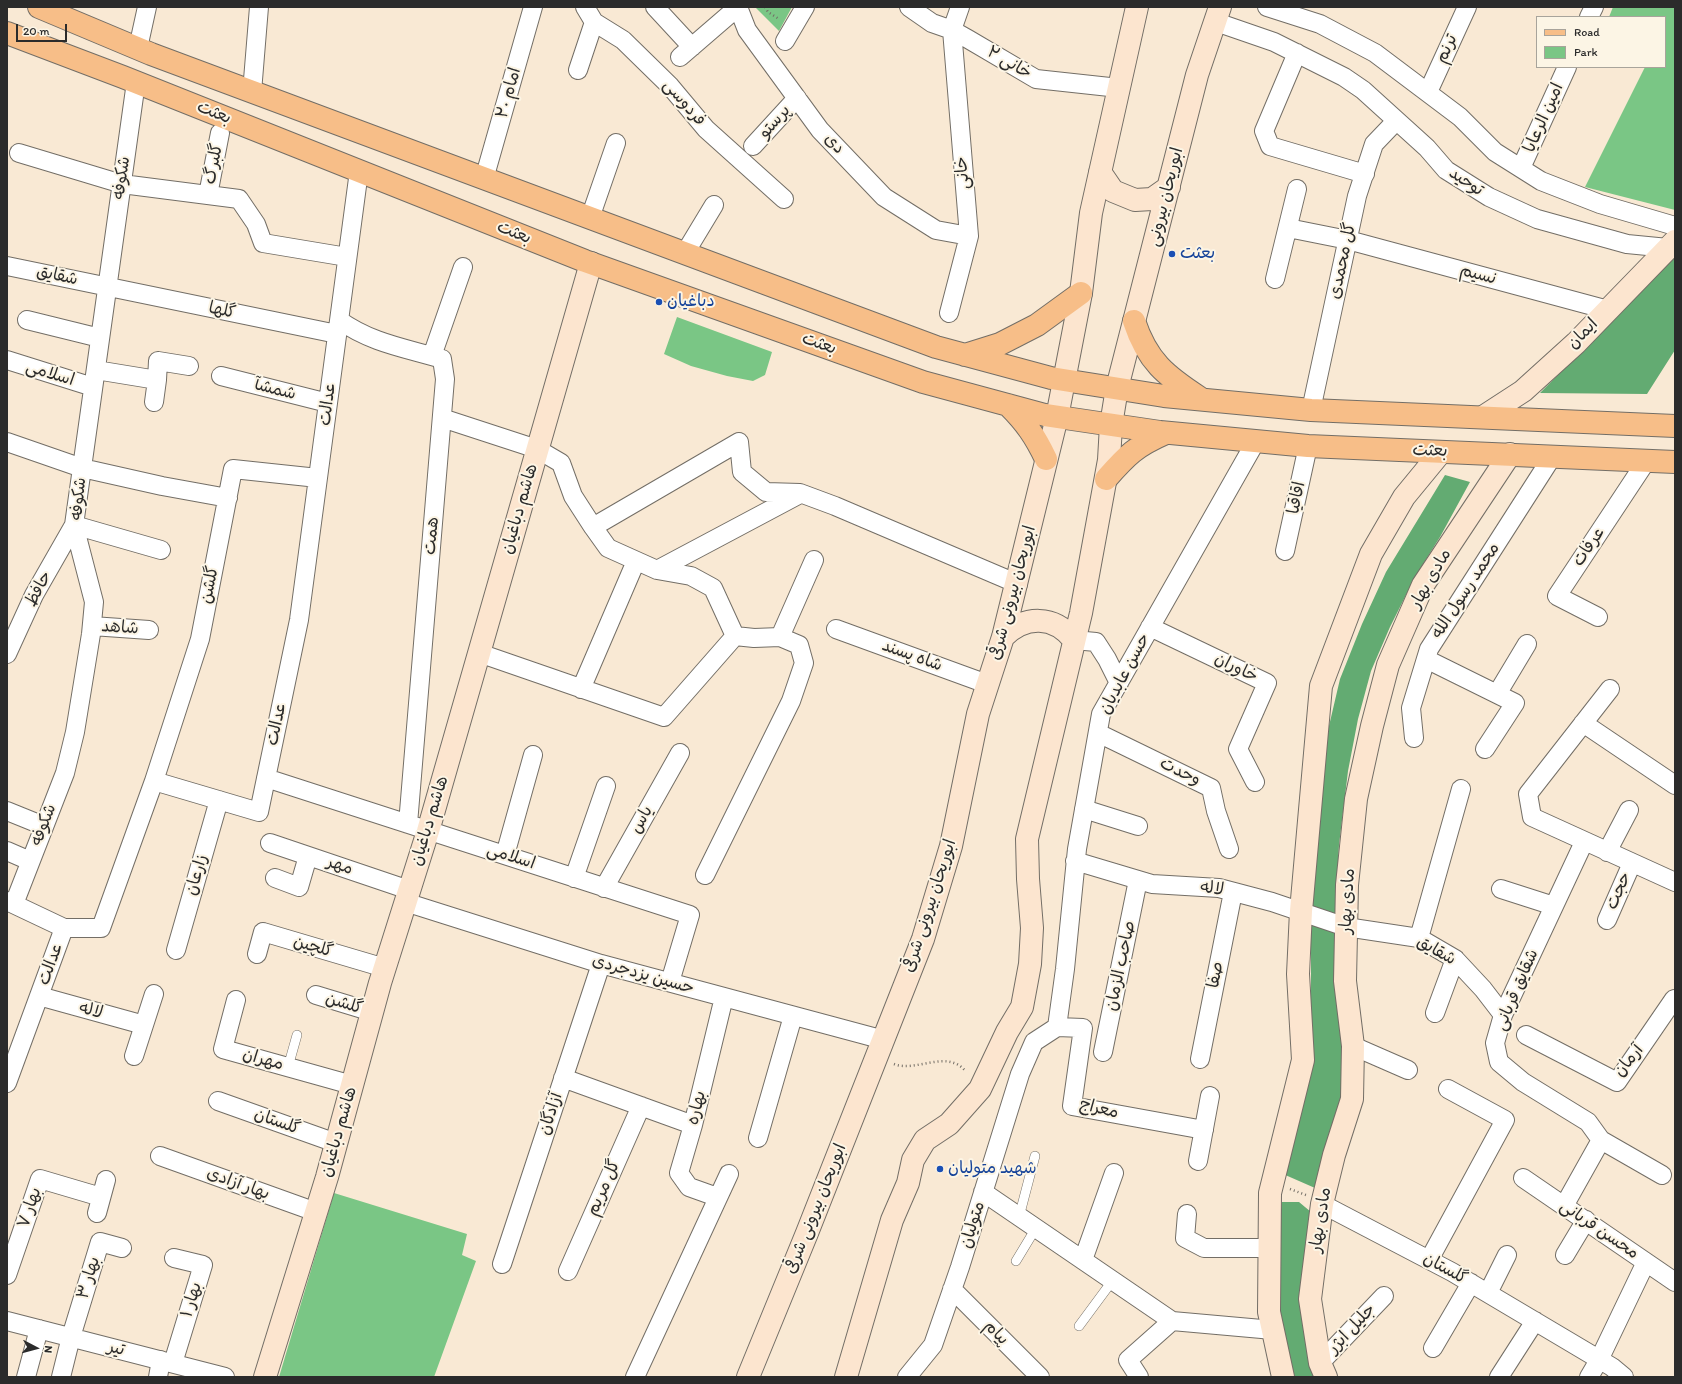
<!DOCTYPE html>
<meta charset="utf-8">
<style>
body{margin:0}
#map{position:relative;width:1682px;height:1384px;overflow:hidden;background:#f9e9d4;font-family:Itim,sans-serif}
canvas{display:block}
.frame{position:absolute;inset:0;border:8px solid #2b2b2b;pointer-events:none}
.legend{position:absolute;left:1536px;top:16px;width:130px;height:52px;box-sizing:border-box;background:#fcf5e5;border:1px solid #a8a49b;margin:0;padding:5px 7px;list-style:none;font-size:12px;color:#2b2b2b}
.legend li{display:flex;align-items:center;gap:8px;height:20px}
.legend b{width:20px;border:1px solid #a8a49b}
.north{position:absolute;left:16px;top:1328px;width:40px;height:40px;-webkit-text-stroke:3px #fcf5e5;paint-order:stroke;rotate:96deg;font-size:11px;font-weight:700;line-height:16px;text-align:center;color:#2b2b2b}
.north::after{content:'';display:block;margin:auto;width:14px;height:18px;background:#2b2b2b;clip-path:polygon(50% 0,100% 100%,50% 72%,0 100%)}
.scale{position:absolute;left:16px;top:24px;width:51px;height:18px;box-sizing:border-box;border:2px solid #2b2b2b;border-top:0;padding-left:5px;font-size:12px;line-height:14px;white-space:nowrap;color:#2b2b2b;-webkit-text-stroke:3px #fcf5e5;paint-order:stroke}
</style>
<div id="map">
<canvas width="1682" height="1384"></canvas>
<div class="frame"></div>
<ul class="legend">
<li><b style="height:5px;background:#f7be88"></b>Road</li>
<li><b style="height:11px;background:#7ac685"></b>Park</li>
</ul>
<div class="north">N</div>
<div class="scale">20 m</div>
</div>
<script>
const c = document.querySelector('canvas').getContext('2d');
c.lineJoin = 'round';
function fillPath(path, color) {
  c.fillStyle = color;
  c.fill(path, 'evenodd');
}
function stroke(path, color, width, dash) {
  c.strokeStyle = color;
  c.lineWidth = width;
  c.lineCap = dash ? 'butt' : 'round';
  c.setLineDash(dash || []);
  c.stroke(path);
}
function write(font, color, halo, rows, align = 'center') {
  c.font = font + ' Itim,"Playpen Sans Arabic",sans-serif';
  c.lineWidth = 4;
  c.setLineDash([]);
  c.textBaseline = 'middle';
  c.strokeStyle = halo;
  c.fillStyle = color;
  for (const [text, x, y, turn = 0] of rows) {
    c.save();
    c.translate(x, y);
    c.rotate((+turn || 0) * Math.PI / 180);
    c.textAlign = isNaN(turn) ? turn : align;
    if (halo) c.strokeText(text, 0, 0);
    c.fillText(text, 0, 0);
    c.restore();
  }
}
fillPath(new Path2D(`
 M755 7H792L779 31Z
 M1613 7H1675V210L1585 187 1645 67H1665V17H1609Z
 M677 317 772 352 765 375 753 381 727 376 691 366 664 354Z
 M334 1193 467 1234 462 1255 476 1261 434 1377H279Z`), '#7ac685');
fillPath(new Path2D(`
 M1675 257V350L1647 394 1540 393Z
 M1445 475 1470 482 1440 537 1415 577 1390 627 1371 671 1358 719 1348 771 1339 845 1335 915 1310 907 1323 774 1329 726 1340 679 1362 624 1386 572Z
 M1311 923 1339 931 1345 1046 1343 1097 1315 1188 1283 1174 1311 1057Z
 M1282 1202H1299L1311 1212 1316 1377H1295C1274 1323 1275 1258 1282 1202Z`), '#63ab72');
const lane = new Path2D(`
 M288 1067 297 1035
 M1019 1217 1035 1156
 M1016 1261 1036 1228
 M1079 1326 1113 1280`);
const street = new Path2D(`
 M585 7 594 22 623 40 670 86 706 129 784 199
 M655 7 692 47
 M738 7 747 30 820 130 884 197 936 230 969 236
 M909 7 932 23 952 30 968 39 1036 79 1119 88
 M1267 7 1320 24 1375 53 1460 117 1495 152 1541 181 1600 204 1675 226
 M1589 17 1594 7
 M1216 22 1274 42 1344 77 1363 90 1427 148 1446 170 1489 197 1537 219 1627 244 1668 248
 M785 41 805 7
 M138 48 147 7
 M1297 53 1264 131 1270 146 1365 174
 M680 57 738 7
 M578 70 594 22
 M252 92 259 7
 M1428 92 1467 7
 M753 146 797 98
 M19 153 122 184 239 199 256 224 263 243 347 257
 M1521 168 1567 67
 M484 179 533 7
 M208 195 220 133
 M590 218 616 143
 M1288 228 1348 240 1608 310
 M685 253 714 205
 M7 266 337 334
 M1275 279 1297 189
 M949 313 969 236 952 30 960 7
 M27 320 100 338
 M339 320C371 343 405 348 442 359L445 379 408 824
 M432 356 463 267
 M7 360 93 387
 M96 370 157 380
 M221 376 328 403
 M154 402 157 380 158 361 189 366
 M1311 410 1357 196 1374 144 1396 121
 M442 418 537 449 561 463 573 496 593 527 608 548 657 570 691 576 713 588 735 636 754 638 780 637 799 645 804 663 791 701 705 875
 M7 442 82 468 162 486 228 498
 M74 525 161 550
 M593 527 739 442 742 472 766 492 800 493 835 506 1018 584
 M1285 551 1308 446
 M657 570 800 494
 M1598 617 1557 596 1647 460
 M92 626 149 630
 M1150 627 1267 683 1238 749 1255 782
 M836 629 987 684
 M780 637 814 560
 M1074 640 1096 642 1107 659 1119 683
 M479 653 664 717 735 636
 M7 654 34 595 74 525
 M1426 659 1515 703 1485 749
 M581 689 636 561
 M1610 689 1528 794 1532 817 1675 882
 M1497 694 1527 644
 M1583 723 1675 785
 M1098 733 1211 788 1216 811 1229 849
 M1414 738 1411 708 1429 649 1552 457
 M266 778 690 915 670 982
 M154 781 200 639 233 469 318 478
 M1084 809 1138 826
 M7 811 44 826
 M270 843 409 890
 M7 851 30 861
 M1607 852 1629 810
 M505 855 533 755
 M1075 861 1152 884 1219 888 1272 902 1346 927 1419 938 1455 959 1483 989 1503 1015
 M275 878 299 887 308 856
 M574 878 606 786
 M604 888 680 753
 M1501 889 1554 906
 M7 901 64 928
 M405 902 601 964 884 1040
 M14 904 65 773 75 732 91 634 94 602 74 525 136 82
 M1607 920 1632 863
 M1419 938 1461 789
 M176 950 219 800
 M257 954 263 932 385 968
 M316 995 372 1012
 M39 996 144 1025
 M236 1000 223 1049 352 1085
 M1435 1013 1455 959
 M1057 1027 1065 969 1077 849 1101 714 1256 441
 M1526 1035 1617 1082 1674 999
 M1034 1042 1057 1027 1083 1028 1072 1106 1204 1130
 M1353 1046 1408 1070
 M1103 1052 1138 880
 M134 1056 154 994
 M1200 1059 1233 892
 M563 1078 693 1125
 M7 1083 64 928H101L154 781 259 812 299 620 359 171
 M218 1101 336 1143
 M758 1138 793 1016
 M1601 1140 1662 1175
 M160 1156 316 1212
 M1198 1161 1210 1096
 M1523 1178 1675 1282
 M983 1192 1172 1321
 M717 1197 689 1187 679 1173 693 1125 724 997
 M1322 1204 1452 1272 1612 1367 1624 1377
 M1564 1206 1601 1140 1588 1122 1523 1082 1499 1062 1495 1043 1503 1015 1584 842
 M97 1213 106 1180
 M1187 1214 1185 1238 1204 1248H1269
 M1565 1255 1586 1220
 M1083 1260 1114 1173
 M1429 1260 1505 1120 1448 1089
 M502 1264 601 964
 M568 1271 641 1106
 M7 1275 40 1179 101 1197
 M952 1289 1040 1377
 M1488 1293 1507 1255
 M7 1321 225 1377
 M1433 1348 1471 1283
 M173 1363 203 1265 174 1258
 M1320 1363 1384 1296
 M26 1377 39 1329
 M61 1377 71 1337 100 1242 122 1248
 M158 1377 161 1360
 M635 1377 729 1174
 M907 1377 933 1345 960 1267 1020 1074 1034 1042
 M1139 1377 1128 1360 1172 1321 1273 1330
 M1499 1377 1535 1321
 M1589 1377 1599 1360 1646 1262`);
const secondary = new Path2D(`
 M1100 172 1113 191 1135 200 1152 199 1169 187
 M1483 417 1523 391 1576 343 1675 241
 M1003 637C1025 615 1054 615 1074 640
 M265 1377 327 1177 380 983 428 831 591 263
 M748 1377 807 1233 923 939 951 846 978 714 1003 637 1057 417 1081 293 1091 213 1137 7
 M846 1377 892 1220 908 1183 913 1160 925 1140 949 1124 980 1089 1007 1032 1022 1007 1030 964 1032 928 1028 879 1027 839 1081 613 1109 460 1111 425 1117 388 1197 75 1220 7
 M1283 1377 1269 1312 1270 1193 1303 1060 1298 974 1301 911 1321 686 1371 554 1404 497 1441 452
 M1326 1377 1320 1363 1310 1299 1322 1204 1334 1155 1352 1099 1353 1046 1345 981 1347 885 1356 799 1372 726 1388 665 1423 585 1510 454`);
const primary = new Path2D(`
 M39 7 151 54 936 347 1051 378 1164 396 1311 410 1675 426
 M7 33 123 77 585 261 923 382 1045 415 1160 432 1308 446 1675 462
 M1134 321C1147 361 1166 376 1200 398
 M965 355 1000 344 1037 325 1081 293
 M1008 405C1026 423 1035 436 1046 459
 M1106 479C1127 455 1136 446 1166 433`);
stroke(lane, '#736e66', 10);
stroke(street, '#736e66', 20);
stroke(secondary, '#736e66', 24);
stroke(primary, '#736e66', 24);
stroke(new Path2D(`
 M765 7 768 12 779 19
 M894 1064C916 1073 948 1048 966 1072
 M1290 1189 1306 1195`), '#736e66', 2.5, [1, 3]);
stroke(lane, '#fff', 9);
stroke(street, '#fff', 18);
stroke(secondary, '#fce5cf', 22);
stroke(primary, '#f7be88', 22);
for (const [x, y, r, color] of [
 [1172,254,4,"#1a4fb4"],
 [659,302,4,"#1a4fb4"],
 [940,1169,4,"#1a4fb4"]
]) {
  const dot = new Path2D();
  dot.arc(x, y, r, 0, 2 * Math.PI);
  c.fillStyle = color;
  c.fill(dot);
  stroke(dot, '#fcf5e5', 1.5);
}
write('17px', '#2b2b2b', '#fcf5e5', [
 ["ترنم",1447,49,-65],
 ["خانی ۲",1009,63,30],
 ["امام ۲۰",509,93,-74],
 ["فردوسی",684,103,49],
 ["بعثت",214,113,22],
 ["امین الرعایا",1544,118,-66],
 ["پرستو",775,122,-48],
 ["دی",834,144,47],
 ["گلبرگ",214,164,-79],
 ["خانی",963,173,-95],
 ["شکوفه",122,178,-82],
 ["توحید",1466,182,34],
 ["ابوریحان بیرونی",1166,197,-76],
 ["بعثت",514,233,22],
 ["گل محمدی",1343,261,-78],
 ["نسیم",1478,275,15],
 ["شقایق",57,276,12],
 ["گلها",222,311,12],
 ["ایمان",1583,334,-45],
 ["بعثت",819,344,20],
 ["اسلامی",50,374,17],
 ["شمشآ",275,390,14],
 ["عدالت",328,404,-83],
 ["بعثت",1430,451,2],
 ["اقاقیا",1297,498,-78],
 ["شکوفه",79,499,-84],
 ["هاشم دباغیان",520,509,-74],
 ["همت",432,536,-85],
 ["عرفات",1589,547,-56],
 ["مادی بهار",1431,579,-60],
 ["گلشن",210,585,-79],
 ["حافظ",39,589,-62],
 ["محمد رسول الله",1466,591,-57],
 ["ابوریحان بیرونی شرقی",1013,593,-75],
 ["شاهد",120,628,4],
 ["شاه پسند",912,656,20],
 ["خاوران",1236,668,26],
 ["حسن عابدیان",1125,674,-62],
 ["عدالت",277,724,-78],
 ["وحدت",1180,772,26],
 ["یاس",642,820,-61],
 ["هاشم دباغیان",430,821,-73],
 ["شکوفه",44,825,-69],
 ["اسلامی",511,857,18],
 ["مهر",340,866,19],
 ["زارعان",197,875,-74],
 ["لاله",1212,889,7],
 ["حجت",1619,891,-66],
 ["مادی بهار",1348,901,-87],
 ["ابوریحان بیرونی شرقی",930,906,-72],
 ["گلچین",313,947,16],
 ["شقایق",1436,951,29],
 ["عدالت",51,964,-70],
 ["صاحب الزمان",1121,966,-78],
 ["حسین یزدجردی",643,975,16],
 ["صفا",1216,975,-79],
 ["شقایق قربانی",1517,990,-67],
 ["گلشن",344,1004,17],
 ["لاله",91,1011,15],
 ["مهران",263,1060,16],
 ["آرمان",1629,1061,-51],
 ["بهاره",697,1108,-76],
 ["معراج",1099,1109,14],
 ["آزادگان",551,1114,-72],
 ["گلستان",277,1122,20],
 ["هاشم دباغیان",339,1132,-74],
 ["بهار آزادی",238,1184,20],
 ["گل مریم",604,1188,-66],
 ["بهار ۷",30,1208,-71],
 ["ابوریحان بیرونی شرقی",816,1209,-68],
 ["مادی بهار",1321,1220,-81],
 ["متولیان",973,1225,-73],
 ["محسن قربانی",1599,1230,34],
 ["گلستان",1445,1269,29],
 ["بهار ۳",89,1278,-73],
 ["بهار ۱",192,1300,-73],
 ["جلیل ابژر",1352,1329,-47],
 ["پیام",996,1333,45],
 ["تیر",116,1349,14]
]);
write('17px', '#164399', '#fcf5e5', [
 ["بعثت",1180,254],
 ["دباغیان",667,302],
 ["شهید متولیان",948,1169]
], 'left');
</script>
